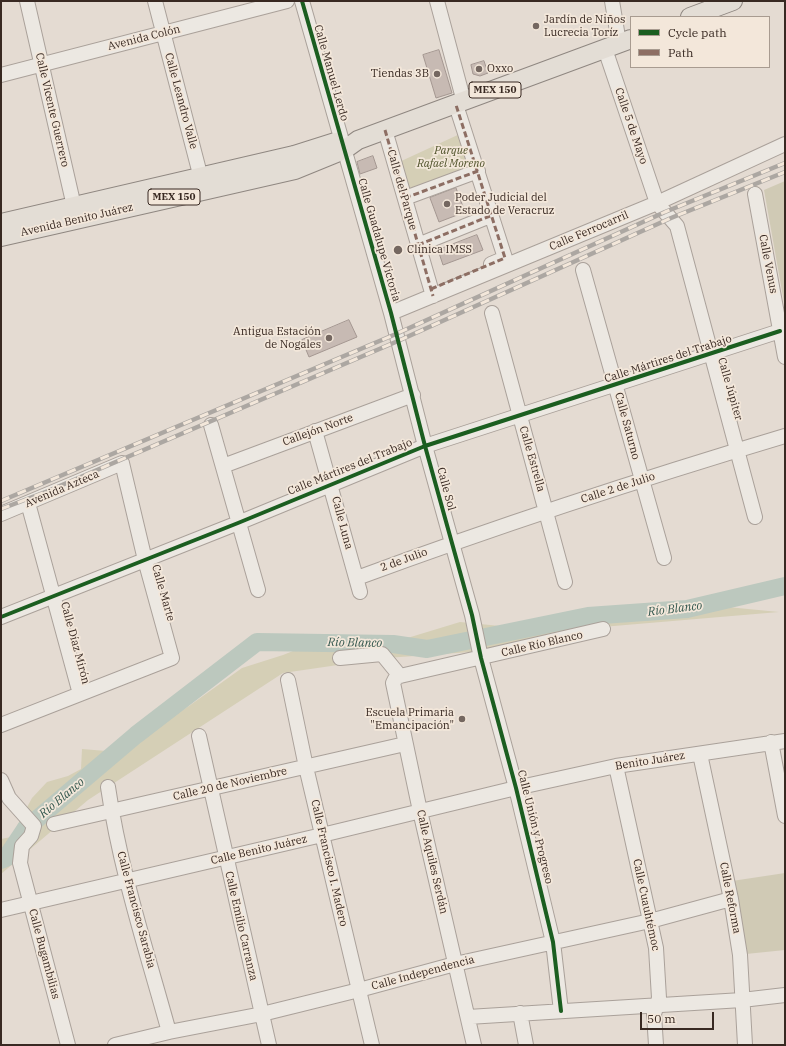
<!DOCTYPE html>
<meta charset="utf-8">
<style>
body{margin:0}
#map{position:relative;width:786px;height:1046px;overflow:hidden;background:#e4dbd2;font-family:"IBM Plex Serif",serif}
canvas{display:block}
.frame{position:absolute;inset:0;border:2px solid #382922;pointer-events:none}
.legend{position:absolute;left:630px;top:16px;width:140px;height:52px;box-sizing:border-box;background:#f3e7da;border:1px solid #a89b90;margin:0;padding:5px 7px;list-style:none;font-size:12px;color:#382922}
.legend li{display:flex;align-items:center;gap:8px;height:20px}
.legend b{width:20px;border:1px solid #a89b90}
.scale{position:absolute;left:640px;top:1012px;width:74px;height:18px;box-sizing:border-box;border:2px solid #382922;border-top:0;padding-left:5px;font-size:12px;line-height:14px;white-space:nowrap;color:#382922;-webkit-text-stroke:3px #f3e7da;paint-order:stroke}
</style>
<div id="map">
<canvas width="786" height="1046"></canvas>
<div class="frame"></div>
<ul class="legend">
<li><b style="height:5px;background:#1b5e20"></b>Cycle path</li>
<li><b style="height:5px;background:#8d6e63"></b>Path</li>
</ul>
<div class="scale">50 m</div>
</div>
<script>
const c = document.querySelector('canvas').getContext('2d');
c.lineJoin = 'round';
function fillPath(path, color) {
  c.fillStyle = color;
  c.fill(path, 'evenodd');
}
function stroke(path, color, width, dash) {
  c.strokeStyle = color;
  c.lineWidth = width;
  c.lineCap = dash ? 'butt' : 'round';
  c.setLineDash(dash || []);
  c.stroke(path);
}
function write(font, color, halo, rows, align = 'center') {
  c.font = font + ' "IBM Plex Serif",serif';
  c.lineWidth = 3.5;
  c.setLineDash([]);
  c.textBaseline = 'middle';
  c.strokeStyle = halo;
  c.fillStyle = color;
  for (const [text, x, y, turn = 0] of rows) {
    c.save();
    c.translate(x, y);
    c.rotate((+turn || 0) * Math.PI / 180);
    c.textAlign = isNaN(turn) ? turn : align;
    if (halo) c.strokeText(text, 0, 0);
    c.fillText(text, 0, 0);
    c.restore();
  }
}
fillPath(new Path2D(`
 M462 133 474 168 407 194 397 163Z
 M640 605 717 606 779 612 602 627 471 652 386 658 283 673 88 800 1 874V839L11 837 32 798 47 782 68 776 81 769 82 749 118 752 189 706 242 668 283 655 313 643H391L460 622 510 627Z`), '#d5cfb6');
fillPath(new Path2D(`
 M785 181V308L764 190Z
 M785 873V950L746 954 732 881Z`), '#d0cab5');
stroke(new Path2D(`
 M1 860 6 858 26 828 36 820 136 735 257 642 393 644 427 649 588 616 687 609 785 586`), '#bcc8be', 18);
const building = new Path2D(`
 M439 50 452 93 436 98 423 55Z
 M484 61 488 73 480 76 473 74 471 65Z
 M373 156 377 168 360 174 357 162Z
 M456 188 465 212 439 222 430 198Z
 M477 235 483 250 443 265 438 250Z
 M349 320 357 337 309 357 302 340Z`);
fillPath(building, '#c7bab3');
stroke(building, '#a49791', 1);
const minor = new Path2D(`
 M27 1 76 215
 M155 1 201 178
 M302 1 391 313 425 446 472 615 481 658 516 788 553 942 561 1011
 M437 1 464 102
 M612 1 619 43
 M605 49 657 203 677 226 755 517
 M1 75 287 1
 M456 105 505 258 491 264
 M385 130 433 296
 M755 194 785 357
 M405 198 478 171
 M418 245 490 216
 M583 270 664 558
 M391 313 657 203 785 144
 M492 313 565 582
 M211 425 258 590
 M315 431 360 592
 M223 466 413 395
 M28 503 80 694
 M1 514 122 463 145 560 172 658 1 725
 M357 578C498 526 641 479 785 436
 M1 617 238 523 425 446 780 331
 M340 658 382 654 400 676
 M288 680 306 767 372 1045
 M199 736 269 1045
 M771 742 785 816
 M700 754 731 899 740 955 745 1045
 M616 766 656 948 659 998 654 1014 656 1045
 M1 780 9 798 34 826 31 836 22 846 20 863 68 1045
 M108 787C120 870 147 952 169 1032
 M54 824 405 744
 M1 910 322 835 516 788 616 766 785 741
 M520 1013 526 1045
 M468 1017 742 1000 785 995
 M115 1045 169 1032 262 1014 359 990 455 964 650 921 731 899
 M474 1045 420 811 393 683 395 679 400 676 603 629`);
const major = new Path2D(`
 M690 17 733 1
 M1 223 294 155 335 142
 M1 237 295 170 344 150 358 140 631 39`);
stroke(minor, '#aaa19a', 16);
stroke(major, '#8f8781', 20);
stroke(minor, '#ece8e2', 14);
stroke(major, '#e3ddd5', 18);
const rail = new Path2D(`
 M1 501 396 334 665 212 785 163
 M1 509 48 491 398 341 671 218 785 172`);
stroke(rail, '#aca7a2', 4.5);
stroke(rail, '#f3e7da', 3, [9]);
stroke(new Path2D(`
 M385 130 433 296
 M405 198 478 171
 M418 245 490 216
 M431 289 505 258 456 105`), '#8d6e63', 3, [6, 3]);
stroke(new Path2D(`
 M302 1 391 313 425 446 472 615 481 658 516 788 553 942 561 1011
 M1 617 238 523 425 446 780 331`), '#1b5e20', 4);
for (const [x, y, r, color] of [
 [536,26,4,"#746760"],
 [479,69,4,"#746760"],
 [437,74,4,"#746760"],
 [447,204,4,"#746760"],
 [398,250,5,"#746760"],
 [329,338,4,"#746760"],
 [462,719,4,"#746760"]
]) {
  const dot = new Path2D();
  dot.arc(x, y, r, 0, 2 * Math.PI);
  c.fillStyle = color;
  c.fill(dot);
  stroke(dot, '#f3e7da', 1.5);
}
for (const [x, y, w] of [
 [495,90,52],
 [174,197,52]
]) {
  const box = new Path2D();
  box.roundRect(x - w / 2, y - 8, w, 16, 3);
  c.fillStyle = '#f3e7da';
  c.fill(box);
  stroke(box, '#382922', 1);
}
write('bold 10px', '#382922', null, [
 ["MEX 150",495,90],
 ["MEX 150",174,197]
]);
write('11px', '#382922', '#f3e7da', [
 ["Jardín de Niños",544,20],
 ["Lucrecia Toríz",544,33],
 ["Oxxo",487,69],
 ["Tiendas 3B",429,74,"right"],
 ["Poder Judicial del",455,198],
 ["Estado de Veracruz",455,211],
 ["Clínica IMSS",407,250],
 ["Antigua Estación",321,332,"right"],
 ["de Nogales",321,345,"right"],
 ["Escuela Primaria",454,713,"right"],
 ["\"Emancipación\"",454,726,"right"]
], 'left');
write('11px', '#382922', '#f3e7da', [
 ["Avenida Colón",144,38,-14],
 ["Calle Manuel Lerdo",331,73,74],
 ["Calle Leandro Valle",181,101,75],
 ["Calle Vicente Guerrero",52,110,77],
 ["Calle 5 de Mayo",631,126,71],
 ["Calle del Parque",402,190,74],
 ["Avenida Benito Juárez",77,220,-13],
 ["Calle Ferrocarril",589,231,-23],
 ["Calle Guadalupe Victoria",379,240,74],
 ["Calle Venus",768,264,79],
 ["Calle Mártires del Trabajo",668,359,-18],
 ["Calle Júpiter",730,389,74],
 ["Calle Saturno",627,426,75],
 ["Callejón Norte",318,430,-20],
 ["Calle Estrella",532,459,74],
 ["Calle Mártires del Trabajo",350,467,-22],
 ["Calle 2 de Julio",618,488,-18],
 ["Avenida Azteca",62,489,-23],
 ["Calle Sol",446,489,75],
 ["Calle Luna",342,523,75],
 ["2 de Julio",404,560,-20],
 ["Calle Marte",163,593,74],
 ["Calle Díaz Mirón",75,643,75],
 ["Calle Río Blanco",542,644,-13],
 ["Benito Juárez",650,761,-9],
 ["Calle 20 de Noviembre",230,784,-13],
 ["Calle Unión y Progreso",535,827,76],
 ["Calle Benito Juárez",259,850,-13],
 ["Calle Aquiles Serdán",432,862,77],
 ["Calle Francisco I. Madero",329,863,77],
 ["Calle Reforma",730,898,79],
 ["Calle Cuauhtémoc",646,905,78],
 ["Calle Francisco Sarabia",136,910,75],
 ["Calle Emilio Carranza",241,926,77],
 ["Calle Bugambilias",44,954,75],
 ["Calle Independencia",423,973,-15]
]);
write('italic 11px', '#50532b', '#f3e7da', [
 ["Parque",451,151],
 ["Rafael Moreno",451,164]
]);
write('italic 12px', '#33574e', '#f3e7da', [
 ["Río Blanco",675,609,-7],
 ["Río Blanco",355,643,1],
 ["Río Blanco",62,798,-40]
]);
</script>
